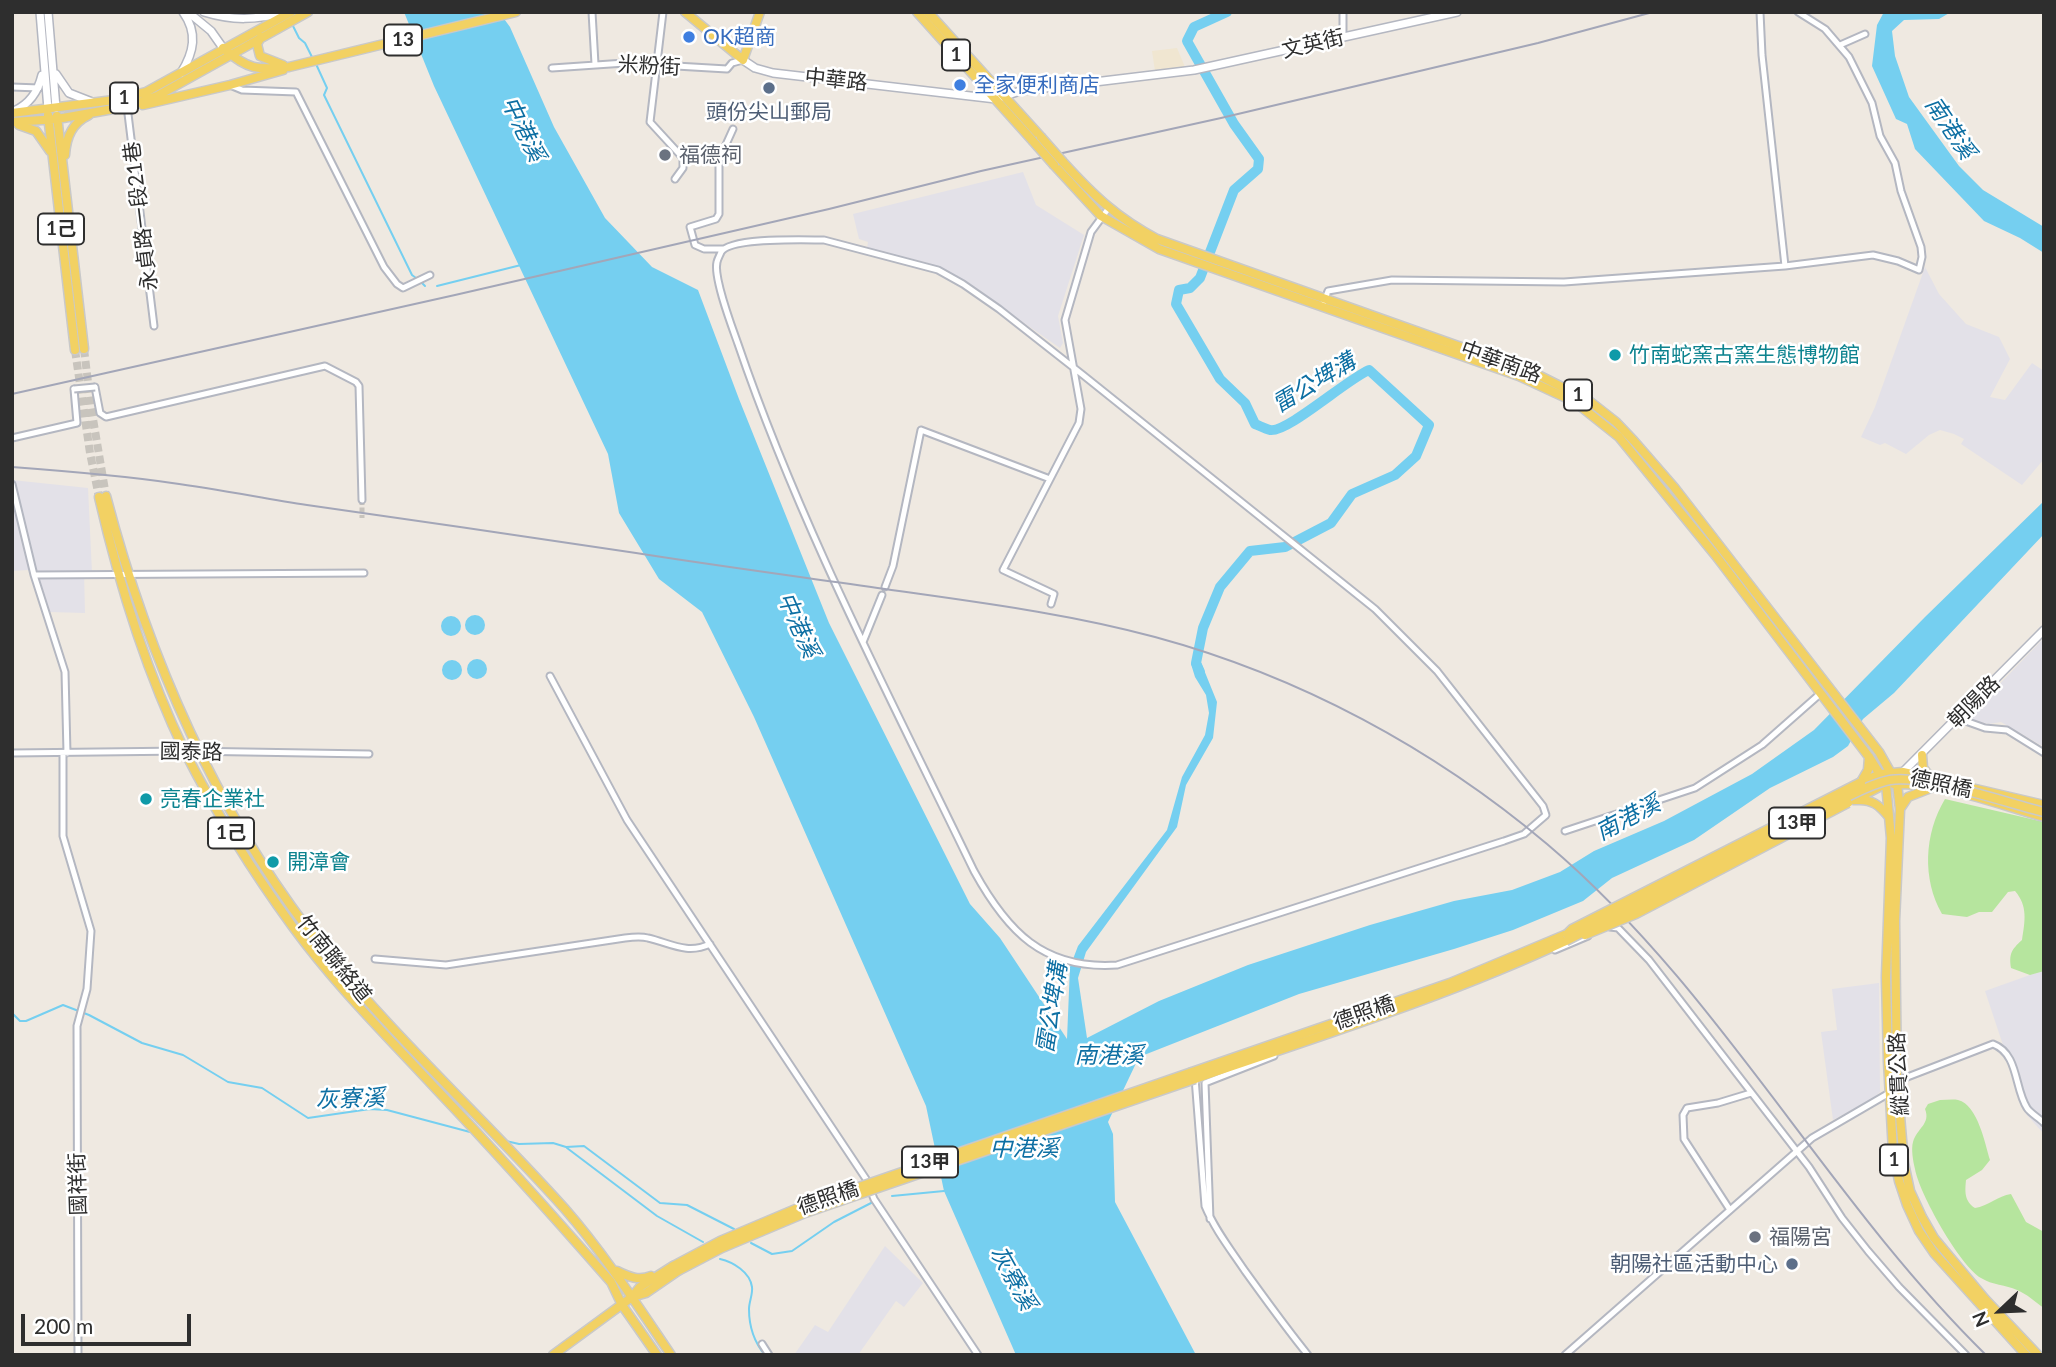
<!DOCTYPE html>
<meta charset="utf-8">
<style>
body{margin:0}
#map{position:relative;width:2056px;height:1367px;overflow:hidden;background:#efe9e1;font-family:Lato,sans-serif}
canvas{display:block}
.frame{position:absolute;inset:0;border:14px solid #2e2e2e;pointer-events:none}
.north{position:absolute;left:1965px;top:1276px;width:70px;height:70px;-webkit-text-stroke:5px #fff;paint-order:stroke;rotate:247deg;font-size:19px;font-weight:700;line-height:28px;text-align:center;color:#2e2e2e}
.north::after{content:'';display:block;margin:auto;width:24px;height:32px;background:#2e2e2e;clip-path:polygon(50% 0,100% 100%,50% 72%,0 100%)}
.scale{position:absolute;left:21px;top:1314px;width:170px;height:32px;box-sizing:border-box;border:4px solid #2e2e2e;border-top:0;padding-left:9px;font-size:21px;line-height:24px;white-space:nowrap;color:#2e2e2e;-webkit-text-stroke:5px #fff;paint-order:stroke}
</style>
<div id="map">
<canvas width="2056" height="1367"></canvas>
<div class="frame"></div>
<div class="north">N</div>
<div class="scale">200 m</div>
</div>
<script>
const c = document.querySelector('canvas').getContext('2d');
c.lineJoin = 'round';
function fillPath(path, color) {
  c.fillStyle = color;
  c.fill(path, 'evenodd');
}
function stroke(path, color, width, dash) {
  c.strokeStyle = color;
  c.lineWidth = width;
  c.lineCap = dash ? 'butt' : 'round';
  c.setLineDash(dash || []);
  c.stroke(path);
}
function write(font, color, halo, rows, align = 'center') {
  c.font = font + ' Lato,"Noto Sans TC",sans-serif';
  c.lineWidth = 5;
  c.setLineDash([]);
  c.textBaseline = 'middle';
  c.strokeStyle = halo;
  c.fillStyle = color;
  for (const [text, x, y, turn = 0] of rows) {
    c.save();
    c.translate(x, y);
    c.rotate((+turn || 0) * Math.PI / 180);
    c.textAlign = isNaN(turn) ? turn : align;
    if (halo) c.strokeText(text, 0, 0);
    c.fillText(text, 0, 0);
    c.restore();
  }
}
fillPath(new Path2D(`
 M1023 172 1036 205 1084 235 1058 316 1063 343 1060 348 961 279 928 263 867 248 868 242 859 239 853 214Z
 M1925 267 1939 294 1966 324 1999 337 2010 359 1990 397 2005 400 2032 363 2044 371V459L2022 485 1961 444 1964 439 1954 434 1940 430 1929 435 1906 454 1885 443 1880 445 1861 437 1875 407Z
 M12 480 88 488 92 573 84 572 85 613 49 612 37 577 28 570 12 571Z
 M2044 638V747L2001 722 1989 724 1966 719Z
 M2044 970V1134L2026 1114 1985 991Z
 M1879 983 1880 1092 1873 1099 1833 1120 1821 1032 1837 1030 1832 989Z
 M885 1246 923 1283 904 1307 896 1301 858 1355H794L815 1325 828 1332Z`), '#e3e1e8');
fillPath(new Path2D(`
 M1177 48 1185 67 1155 71 1152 51Z`), '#f0e6d1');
fillPath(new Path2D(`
 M1945 799 2044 822V971L2030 975 2011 968C2009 954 2011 950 2022 940 2025 921 2028 906 2015 891L2008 892 1992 912H1979L1967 917 1942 914C1922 879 1924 834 1945 799Z
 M1940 1100C1946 1100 1953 1099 1958 1100 1978 1105 1985 1144 1990 1160L1982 1170 1966 1180C1965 1191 1964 1201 1975 1208 1988 1206 1998 1196 2011 1194L2026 1222 2044 1232V1308C2035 1302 2027 1294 2017 1290 2006 1285 1992 1285 1981 1278 1960 1266 1919 1193 1915 1169 1913 1161 1911 1149 1913 1142 1917 1128 1931 1124 1925 1109L1928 1104Z`), '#b6e59e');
fillPath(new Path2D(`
 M404 12H499L510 27 554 127 605 218 652 267 698 290 739 399 829 623 970 904 1000 938 1067 1039 1070 967 1078 946 1167 830 1182 777 1205 735 1209 713 1206 695 1195 677 1191 664 1194 657 1200 660 1217 702 1213 738 1186 785 1177 827 1086 952 1078 978 1087 1038 1159 1001 1248 965 1370 925 1454 901 1512 890 1560 872 1594 851 1664 821 1752 774 1814 730 1925 617 2044 501V534L1894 693 1863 719 1848 746 1833 757 1770 788 1694 840 1612 878 1583 901 1513 930 1454 949 1299 994 1139 1057 1108 1122 1113 1134 1115 1202 1196 1355H1016L944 1191 926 1106 754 717 702 612 659 579 619 513 608 454 434 86Z
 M1884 12H1951L1939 19 1904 20 1892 31 1895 56 1909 97 1959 166 1983 190 2044 227V253L2020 238 1984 221 1915 149 1907 124 1896 119 1872 66 1877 25Z
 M465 625a10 10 0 1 1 20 0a10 10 0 1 1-20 0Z
 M441 626a10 10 0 1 1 20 0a10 10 0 1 1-20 0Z
 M467 669a10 10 0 1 1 20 0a10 10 0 1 1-20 0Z
 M442 670a10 10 0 1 1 20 0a10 10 0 1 1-20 0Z`), '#75cff0');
stroke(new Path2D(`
 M293 26 299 38 305 43 313 59
 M316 64 327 88 324 95 412 275 416 278
 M420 281 425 286
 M437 286 521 265
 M12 1013 20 1021H26L63 1005 89 1015 142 1043 183 1055 228 1082 262 1088 308 1118 370 1109 387 1110 470 1132
 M506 1141 519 1144 553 1143 566 1147 584 1146 660 1203 687 1205 734 1229
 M567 1148 657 1216 703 1242
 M892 1196 944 1191
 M751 1243 772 1254 792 1251 834 1222 873 1202
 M720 1259C733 1262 750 1272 752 1287 753 1294 749 1302 749 1309 749 1326 754 1342 765 1355`), '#75cff0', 2);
stroke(new Path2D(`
 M1200 672 1196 663 1203 628 1220 587 1250 551 1285 547 1331 523 1352 494 1395 475 1416 456 1429 425 1369 370C1346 380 1287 433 1270 430 1266 429 1260 426 1255 424L1245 403 1220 379 1176 304 1179 290 1190 288 1200 278 1234 190 1258 169 1259 159 1234 124 1187 41 1194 27 1227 12`), '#75cff0', 10);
stroke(new Path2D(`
 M362 500V518`), '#c8c4bd', 5, [5, 2.5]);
stroke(new Path2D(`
 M84 349 91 407 106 496
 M75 350 90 453 99 497`), '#c8c4bd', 8, [8, 4]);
const street = new Path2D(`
 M592 12 595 64
 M663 12 650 122 683 158V168L675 179
 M1760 12 1762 55 1785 266
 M1343 37V12
 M1840 45 1865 34
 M552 68 625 63 727 69 732 63 743 60
 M230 85 242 90 296 92 384 267 397 284 403 288 430 275
 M132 86 128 114 154 326
 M12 87 39 88
 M824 240 938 270 963 284 999 309 1083 375 1375 609 1437 671 1543 806 1546 815 1524 834 1504 841 1117 965C1043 970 1007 931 974 871 890 697 800 526 738 344 732 327 713 277 717 262 718 258 720 255 721 252 731 237 804 240 824 240Z
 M723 249H704L695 245 690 227 716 219 719 214V160L733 129
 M1324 302 1328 291 1392 280 1564 282 1785 266 1873 255 1898 261 1919 270 1922 257 1921 247 1901 191 1895 163 1880 136 1872 103 1849 57 1825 29 1798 12
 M95 387 100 413 106 417 325 366 356 382 359 386 362 500
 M12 438 77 423 74 389
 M12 484 34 575 65 672 67 753
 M34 575 364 573
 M885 587 893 566 921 430 1050 479
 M1051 604 1054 594 1003 570 1079 423 1081 409 1065 320 1091 232 1108 209
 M863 642 882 595
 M550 676 627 820 866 1179 874 1199 978 1355
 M1957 718 1985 728 2007 730 2044 753
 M12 753 185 751 369 754
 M63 753V836L91 931 87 989 77 1026 78 1355
 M1565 831 1695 788 1762 745 1821 693
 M1610 927 1618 928 1649 960 1809 1167 1842 1218 1868 1251 1899 1287 1966 1355
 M1555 950 1588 936
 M375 959 446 965 625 938C632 937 641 936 648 938 670 943 687 955 710 944
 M1195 1078 1205 1206C1215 1230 1231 1250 1245 1271 1266 1300 1286 1328 1308 1355
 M1896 1083 1897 1081 1993 1044C2019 1054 2014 1088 2027 1108 2030 1113 2039 1118 2044 1123
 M1730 1210 1684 1139 1683 1115 1687 1108 1718 1103 1751 1093
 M1210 1219 1205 1083 1274 1056
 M762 1344 769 1355
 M1565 1355 1812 1138 1891 1092`);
const secondary = new Path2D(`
 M40 12 48 109
 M48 12 56 108
 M188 12 211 31 223 48
 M204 12C233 21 256 20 286 12
 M743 60 755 68 773 73 996 99 1020 91 1194 70 1457 12
 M181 73C194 52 198 33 183 12
 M56 74 69 93 92 102
 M14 111C30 104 38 92 42 75
 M1901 774 2044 630`);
const primary = new Path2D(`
 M685 12 743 60 760 12
 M917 12 1032 140
 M928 12 1041 137
 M261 37 257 44 260 56 283 65
 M223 48C248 70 257 70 289 67L516 12
 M143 105 230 85 283 70
 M12 113 114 100 146 92 291 12
 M48 115 75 350
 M57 116 84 349
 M12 122 57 119 130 106 157 96 308 12
 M19 125 36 131 50 151
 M65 155C66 137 72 123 89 115
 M1063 162C1093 195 1117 218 1157 239L1534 373 1588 400 1616 422 1634 441 1674 487 1879 752 1897 784 1900 809 1895 921 1897 1081 1904 1163 1910 1191 1922 1217 1934 1238 1985 1299 2038 1355
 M1054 165 1101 216 1159 249 1519 376 1575 402 1619 437 1716 556 1869 757 1886 784 1891 838 1886 977 1888 1061 1893 1152 1899 1181 1907 1205 1919 1231 1934 1253 2026 1355
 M106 496C147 652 210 800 308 929 385 1030 481 1115 565 1209 605 1255 637 1305 671 1355
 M99 497C119 584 146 671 185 752 216 813 253 872 293 927 336 986 388 1037 437 1090 497 1153 554 1217 611 1282L622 1305 657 1355
 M1922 755 1923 768 1930 777
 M1861 782 1881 774 1903 772 2044 805
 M1861 782 1868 770 1869 757
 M1894 784C1942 782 1997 804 2044 817
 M1854 800 1881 786
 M1857 800C1872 799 1879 805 1889 817
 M1900 809 1908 797 1931 788
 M1192 1072 1450 983 1567 934
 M1195 1079C1320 1036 1446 997 1566 941
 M617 1271C629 1277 639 1281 651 1276
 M632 1297 646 1293 678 1271
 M553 1355 632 1297 640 1287 673 1266`);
stroke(street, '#b4b7c1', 9);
stroke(secondary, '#b4b7c1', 10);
stroke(primary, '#c9c9c9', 11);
stroke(street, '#fff', 5);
stroke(secondary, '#fff', 7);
stroke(primary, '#f2d163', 8);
stroke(new Path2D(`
 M12 394 455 295 829 209 981 171 1221 118 1538 43 1653 12
 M12 467C66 471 119 475 172 483 217 489 262 498 307 505 417 521 526 536 636 553 718 566 802 577 885 589 976 602 1066 613 1155 637 1299 676 1433 748 1547 844 1720 990 1825 1197 1986 1355`), '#a3a6b8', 2);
const streetBridge = new Path2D(`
 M74 389 95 387`);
const primaryBridge = new Path2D(`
 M1041 137 1063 162
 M1032 140 1054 165
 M1567 934 1572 929 1861 782
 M1585 935 1636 914 1848 803
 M1566 941 1845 798C1859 791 1874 783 1890 780 1924 774 2007 803 2044 812
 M673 1266 720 1241 798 1208 1192 1072
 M678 1271 722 1248 805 1213 1195 1079`);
stroke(streetBridge, '#b4b7c1', 9, []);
stroke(primaryBridge, '#c9c9c9', 11, []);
stroke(streetBridge, '#fff', 5);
stroke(primaryBridge, '#f2d163', 8);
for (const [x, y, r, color] of [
 [689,37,7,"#3f7fe0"],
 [960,85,7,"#3f7fe0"],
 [769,88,7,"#5c6f8a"],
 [665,155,7,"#6b7280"],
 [1615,355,7,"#0f9aa8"],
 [146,799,7,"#0f9aa8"],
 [273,862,7,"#0f9aa8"],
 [1755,1237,7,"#6b7280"],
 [1792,1264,7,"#5c6f8a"]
]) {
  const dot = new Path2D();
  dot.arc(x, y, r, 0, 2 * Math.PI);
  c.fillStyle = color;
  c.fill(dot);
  stroke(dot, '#fff', 2.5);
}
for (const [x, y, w] of [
 [403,40,38],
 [956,55,28],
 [124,98,28],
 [61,229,46],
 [1578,395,28],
 [1797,823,56],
 [231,833,46],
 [1894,1160,28],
 [930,1162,56]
]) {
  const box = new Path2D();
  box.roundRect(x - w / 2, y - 15.5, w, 31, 5);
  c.fillStyle = '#fff';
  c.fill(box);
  stroke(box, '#2e2e2e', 2);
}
write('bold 19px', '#2e2e2e', null, [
 ["13",403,40],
 ["1",956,55],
 ["1",124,98],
 ["1己",61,229],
 ["1",1578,395],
 ["13甲",1797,823],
 ["1己",231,833],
 ["1",1894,1160],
 ["13甲",930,1162]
]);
write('21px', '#366cbe', '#fff', [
 ["OK超商",703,37],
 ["全家便利商店",974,85]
], 'left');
write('21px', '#2e2e2e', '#fff', [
 ["文英街",1313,44,-13],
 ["米粉街",649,66,3],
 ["中華路",836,80,6],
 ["永貞路一段21巷",141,216,-97],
 ["中華南路",1501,362,20],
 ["朝陽路",1974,702,-45],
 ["國泰路",191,752,1],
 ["德照橋",1941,784,12],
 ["竹南聯絡道",334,959,51],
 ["德照橋",1364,1013,-19],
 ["縱貫公路",1899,1074,-93],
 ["國祥街",78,1184,-92],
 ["德照橋",828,1198,-19]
]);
write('21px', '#4e5e75', '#fff', [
 ["頭份尖山郵局",769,112],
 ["朝陽社區活動中心",1778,1264,"right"]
]);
write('21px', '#5b616d', '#fff', [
 ["福德祠",679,155],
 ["福陽宮",1769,1237]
], 'left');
write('21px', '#0d838f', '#fff', [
 ["竹南蛇窯古窯生態博物館",1629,355],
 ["亮春企業社",160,799],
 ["開漳會",287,862]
], 'left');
write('italic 23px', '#0d6fa3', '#fff', [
 ["南港溪",1950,128,56],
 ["中港溪",523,129,64],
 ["雷公埤溝",1314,383,-31],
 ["中港溪",798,625,66],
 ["南港溪",1628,818,-28],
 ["雷公埤溝",1052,1008,-81],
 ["南港溪",1109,1056],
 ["灰寮溪",350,1099,-2],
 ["中港溪",1024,1149],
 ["灰寮溪",1013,1278,61]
]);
</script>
